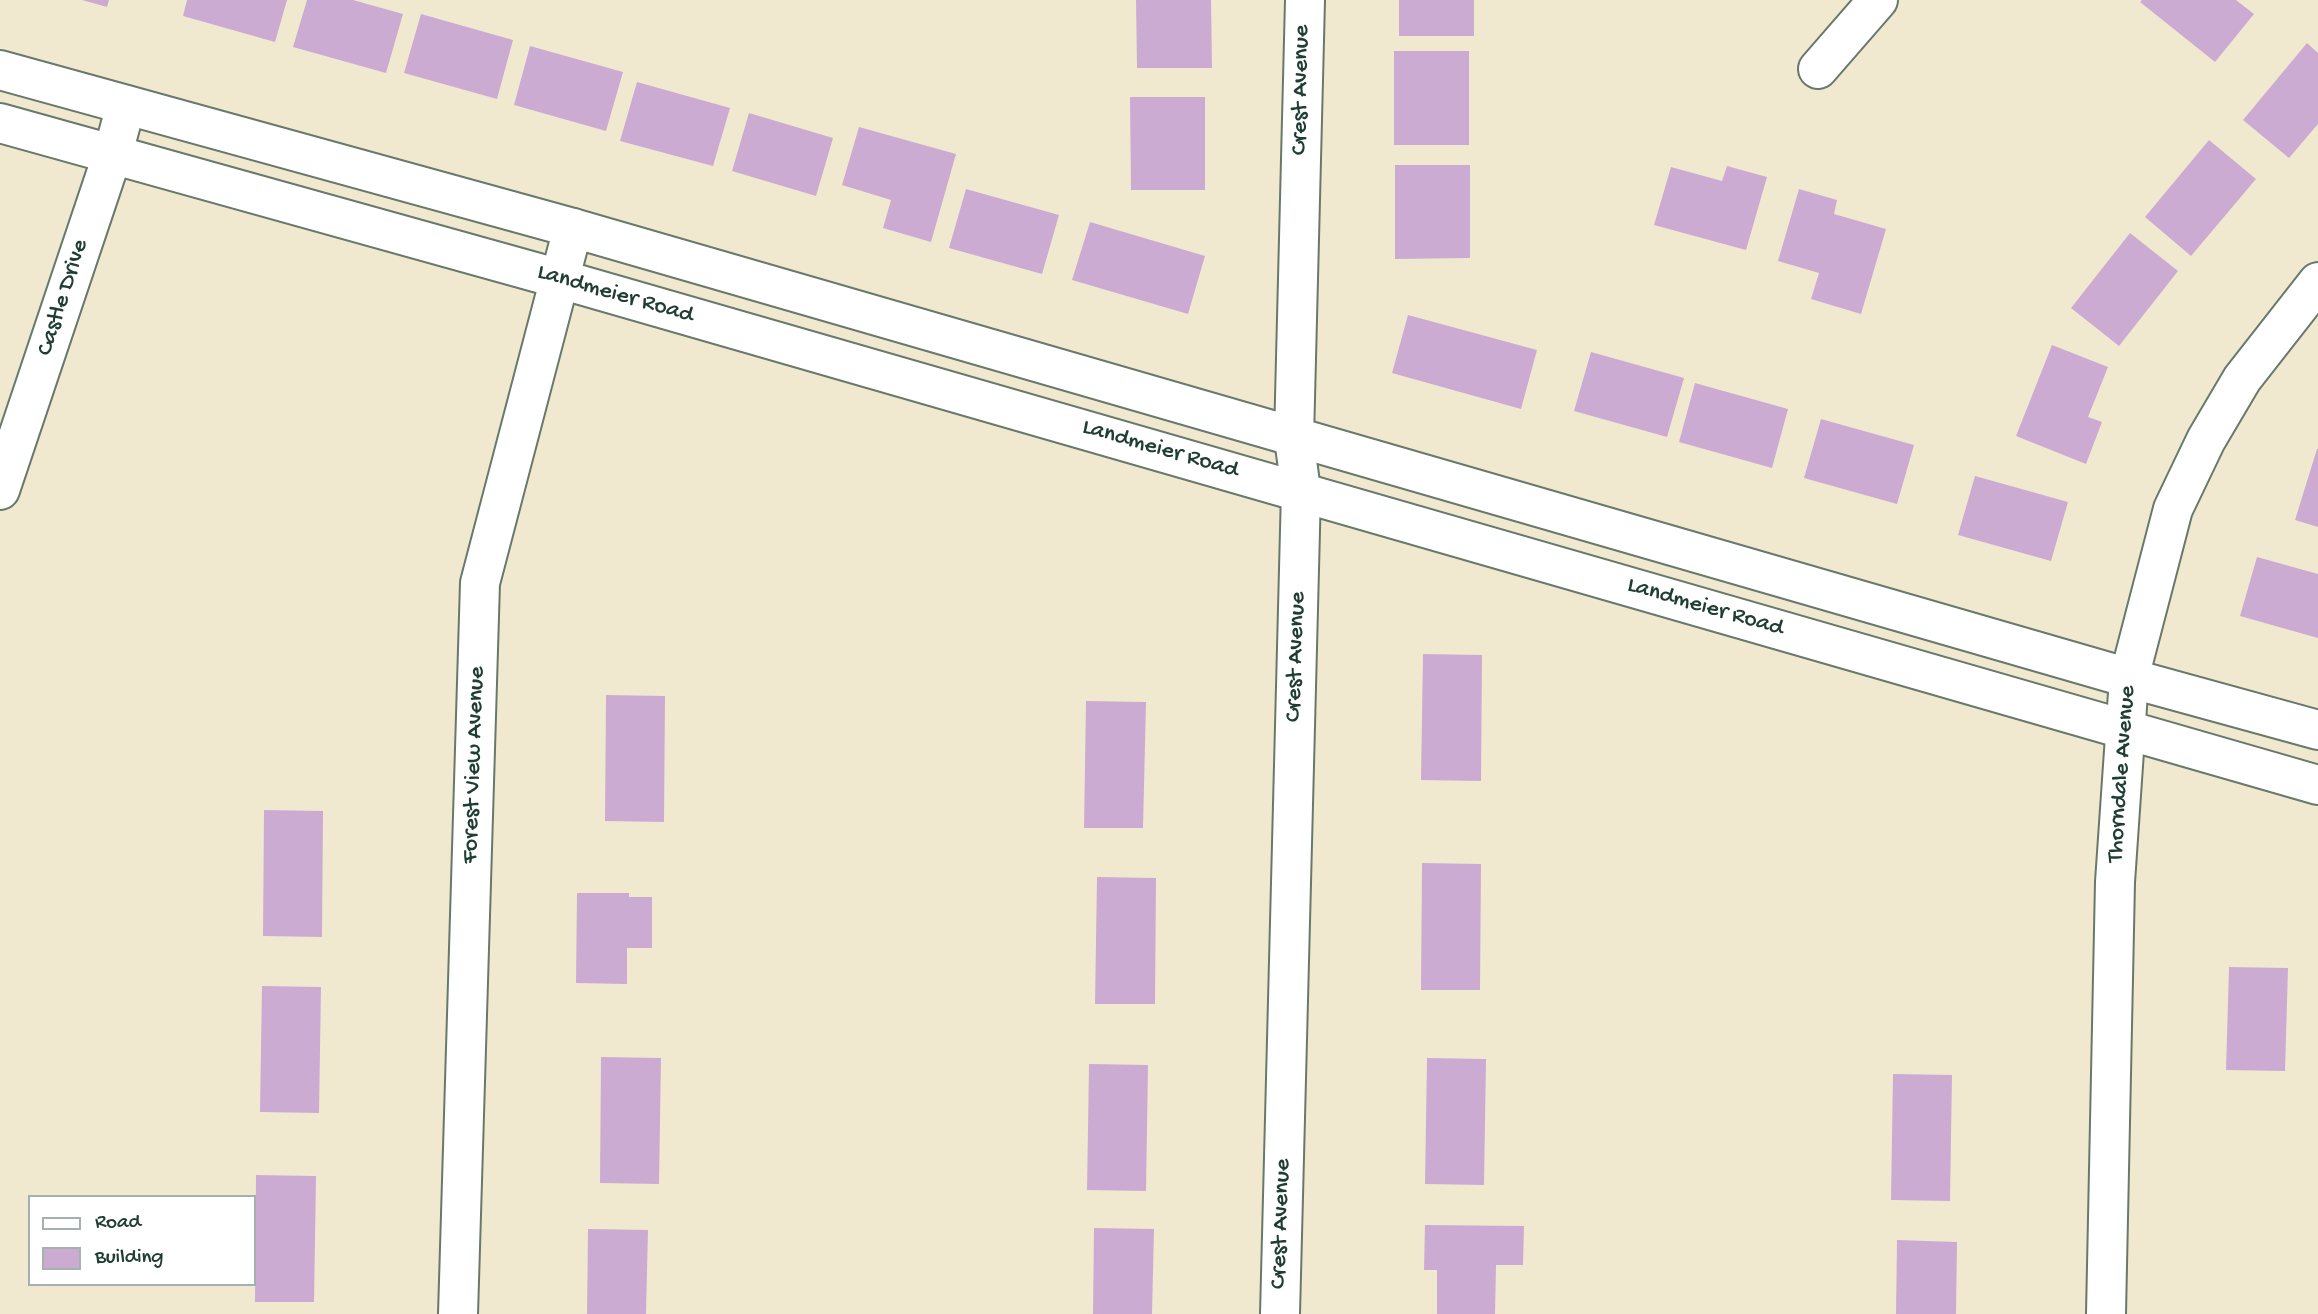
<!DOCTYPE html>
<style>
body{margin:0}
#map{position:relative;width:2318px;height:1314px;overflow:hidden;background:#f0e9d0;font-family:"Gochi Hand",sans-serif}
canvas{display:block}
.legend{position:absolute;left:28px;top:1195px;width:228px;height:91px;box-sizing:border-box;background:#fff;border:2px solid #a5b1ae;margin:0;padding:9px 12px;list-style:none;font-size:21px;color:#1f3d34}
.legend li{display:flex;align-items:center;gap:14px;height:35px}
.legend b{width:35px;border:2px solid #a5b1ae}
</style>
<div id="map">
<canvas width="2318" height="1314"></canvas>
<ul class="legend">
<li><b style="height:9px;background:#fff"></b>Road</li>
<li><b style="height:19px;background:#ccabd3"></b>Building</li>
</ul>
</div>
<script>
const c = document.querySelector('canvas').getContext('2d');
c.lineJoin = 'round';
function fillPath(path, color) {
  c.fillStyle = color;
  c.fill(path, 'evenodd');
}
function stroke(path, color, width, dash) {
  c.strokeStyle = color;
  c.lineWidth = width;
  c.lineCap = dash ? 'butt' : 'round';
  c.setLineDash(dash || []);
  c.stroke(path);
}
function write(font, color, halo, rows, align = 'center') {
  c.font = font + ' "Gochi Hand",sans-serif';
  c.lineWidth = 5;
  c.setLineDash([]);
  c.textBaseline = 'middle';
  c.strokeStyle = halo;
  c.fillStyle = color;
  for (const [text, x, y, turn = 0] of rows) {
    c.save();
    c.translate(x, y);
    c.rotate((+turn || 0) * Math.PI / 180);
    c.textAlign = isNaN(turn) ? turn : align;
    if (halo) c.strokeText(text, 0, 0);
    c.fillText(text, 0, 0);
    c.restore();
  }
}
fillPath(new Path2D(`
 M82 0H109L107 7Z
 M187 0H287L275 42 183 16Z
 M307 0H353L403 14 386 73 293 47Z
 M1136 0H1211L1212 68H1137Z
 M1399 0H1474V36H1399Z
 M2142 0H2236L2254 14 2215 62 2140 2Z
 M421 14 513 40 497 99 404 73Z
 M2307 43 2318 53V124L2289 158 2243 120Z
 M530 46 623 72 606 131 514 105Z
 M1394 51H1469V145H1394Z
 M637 82 730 108 713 166 620 141Z
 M1130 97H1205V190H1131Z
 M749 113 833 138 816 196 732 171Z
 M859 127 956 154 931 242 883 228 891 200 842 185Z
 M2209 140 2256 179 2191 256 2145 217Z
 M1395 165H1470V258L1395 259Z
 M1727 166 1767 177 1746 250 1654 225 1671 167 1722 181Z
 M966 189 1059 215 1042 274 949 248Z
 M1799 189 1837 200 1834 214 1886 229 1861 314 1811 299 1819 273 1778 261Z
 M1090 222 1205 256 1188 314 1072 280Z
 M2130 233 2178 271 2119 346 2071 308Z
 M1408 315 1537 350 1521 409 1392 373Z
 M2052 345 2108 367 2088 417 2102 422 2086 464 2016 436Z
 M1591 352 1684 378 1667 437 1574 411Z
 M1695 383 1788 409 1772 468 1679 442Z
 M1821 419 1914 445 1897 504 1804 478Z
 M2317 449H2318V527L2295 520Z
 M1975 476 2068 502 2051 561 1958 535Z
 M2257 557 2318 574V638L2240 616Z
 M1423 654 1482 655 1481 781 1421 780Z
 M606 695 665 696 664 822 605 821Z
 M1086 701 1146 702 1143 828H1084Z
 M264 810 323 811 322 937 263 936Z
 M1422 863 1481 864 1480 990H1421Z
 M1097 877 1156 878 1155 1004H1095Z
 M577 893H629V897H652V948H627V984L576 983Z
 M2229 967 2288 968 2285 1071 2226 1070Z
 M262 986 321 987 319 1113 260 1112Z
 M601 1057 661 1058 659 1184 600 1183Z
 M1427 1058 1486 1059 1484 1185 1425 1184Z
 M1089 1064 1148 1065 1146 1191 1087 1190Z
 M1893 1074 1952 1075 1950 1201 1891 1200Z
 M256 1175 316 1176 314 1302H255Z
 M1425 1225 1524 1226 1523 1265H1496L1495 1314H1437V1270H1424Z
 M1094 1228 1154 1229 1152 1314H1093Z
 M588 1229 648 1230 646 1314H587Z
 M1897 1240 1957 1242 1956 1314H1896Z`), '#ccabd3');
const street = new Path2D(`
 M1818 69 1878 0
 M0 490 113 153 126 105
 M458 1314 480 583 573 228
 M1280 1314 1301 491 1294 438 1305 0
 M2106 1314 2115 882 2129 678 2173 509 2206 440 2242 379 2318 282`);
const secondary = new Path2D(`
 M0 70 573 228 2129 678 2318 730
 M0 123 560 279 2318 785`);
stroke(street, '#68796b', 42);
stroke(secondary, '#68796b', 42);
stroke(street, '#fff', 38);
stroke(secondary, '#fff', 38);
write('24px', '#1f3d34', '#fff', [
 ["Crest Avenue",1302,90,-89],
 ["Landmeier Road",615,295,16],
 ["Castle Drive",64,298,-72],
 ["Landmeier Road",1160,450,16],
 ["Landmeier Road",1705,608,16],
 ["Crest Avenue",1297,657,-88],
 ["Forest View Avenue",475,765,-88],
 ["Thorndale Avenue",2123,774,-86],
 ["Crest Avenue",1282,1224,-88]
]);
</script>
